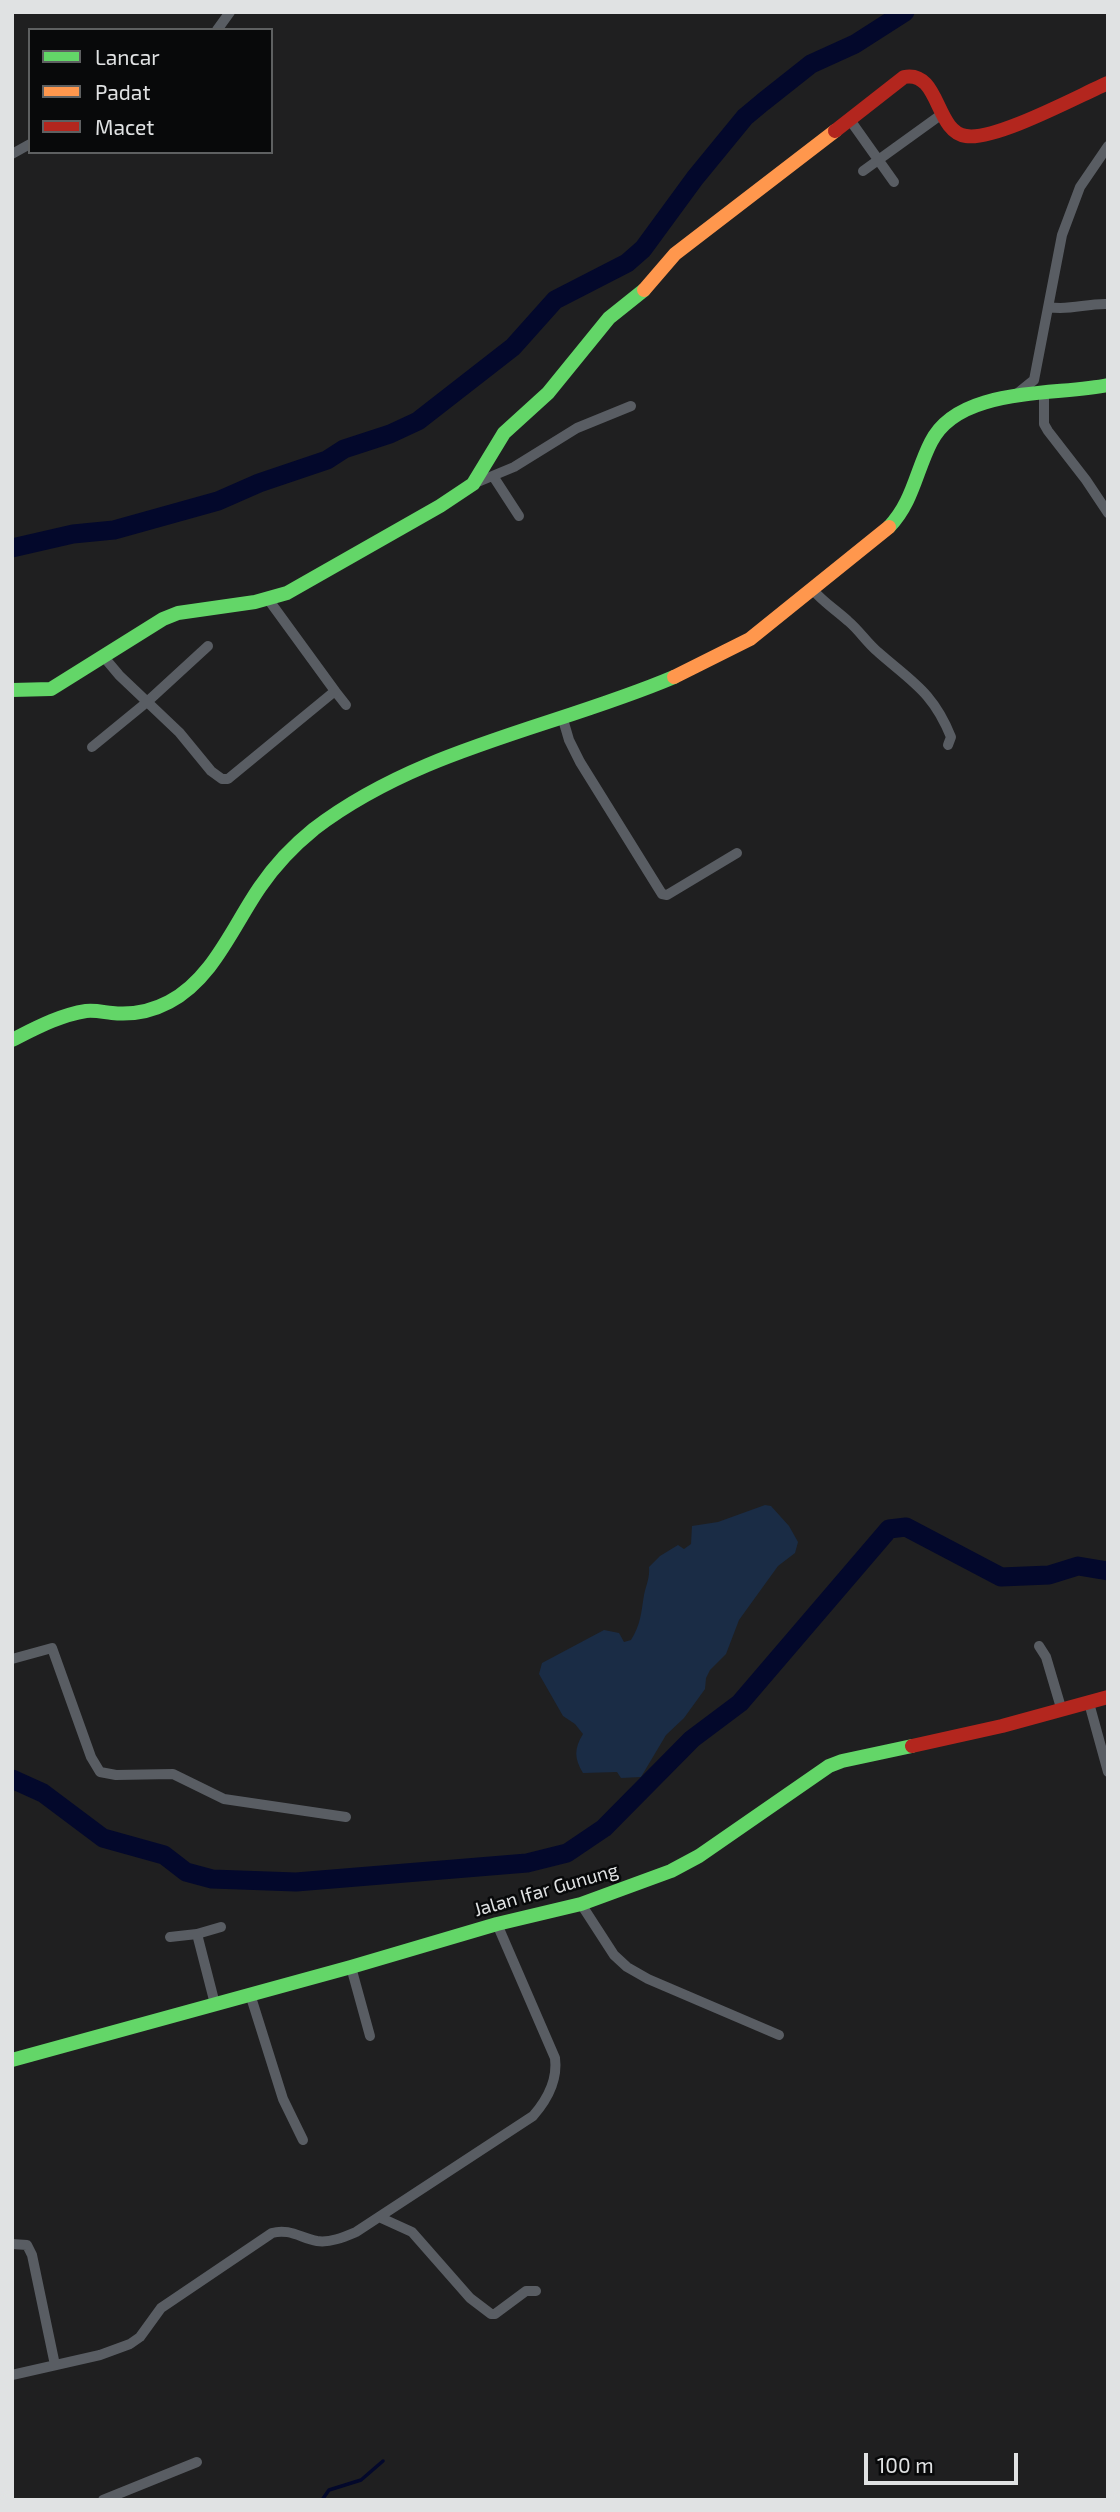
<!DOCTYPE html>
<style>
body{margin:0}
#map{position:relative;width:1120px;height:2512px;overflow:hidden;background:#1f1f20;font-family:"Exo 2",sans-serif}
canvas{display:block}
.frame{position:absolute;inset:0;border:14px solid #e0e2e3;pointer-events:none}
.legend{position:absolute;left:28px;top:28px;width:245px;height:126px;box-sizing:border-box;background:#08090a;border:2px solid #5e6061;margin:0;padding:9px 12px;list-style:none;font-size:21px;color:#e0e2e3}
.legend li{display:flex;align-items:center;gap:14px;height:35px}
.legend b{width:35px;border:2px solid #5e6061}
.scale{position:absolute;left:864px;top:2453px;width:154px;height:32px;box-sizing:border-box;border:4px solid #e0e2e3;border-top:0;padding-left:9px;font-size:21px;line-height:24px;white-space:nowrap;color:#e0e2e3;-webkit-text-stroke:5px #08090a;paint-order:stroke}
</style>
<div id="map">
<canvas width="1120" height="2512"></canvas>
<div class="frame"></div>
<ul class="legend">
<li><b style="height:9px;background:#63d668"></b>Lancar</li>
<li><b style="height:9px;background:#ff974d"></b>Padat</li>
<li><b style="height:9px;background:#b3261e"></b>Macet</li>
</ul>
<div class="scale">100 m</div>
</div>
<script>
const c = document.querySelector('canvas').getContext('2d');
c.lineJoin = 'round';
function fillPath(path, color) {
  c.fillStyle = color;
  c.fill(path, 'evenodd');
}
function stroke(path, color, width, dash) {
  c.strokeStyle = color;
  c.lineWidth = width;
  c.lineCap = dash ? 'butt' : 'round';
  c.setLineDash(dash || []);
  c.stroke(path);
}
function write(font, color, halo, rows, align = 'center') {
  c.font = font + ' "Exo 2",sans-serif';
  c.lineWidth = 5;
  c.setLineDash([]);
  c.textBaseline = 'middle';
  c.strokeStyle = halo;
  c.fillStyle = color;
  for (const [text, x, y, turn = 0] of rows) {
    c.save();
    c.translate(x, y);
    c.rotate((+turn || 0) * Math.PI / 180);
    c.textAlign = isNaN(turn) ? turn : align;
    if (halo) c.strokeText(text, 0, 0);
    c.fillText(text, 0, 0);
    c.restore();
  }
}
fillPath(new Path2D(`
 M765 1505 771 1506 789 1526 798 1542 795 1553 778 1566 739 1620 726 1654 710 1670 706 1678 705 1689 684 1718 666 1735 641 1777 621 1778 617 1772 583 1773C574 1758 574 1749 583 1734L575 1724 563 1716 539 1674 542 1663 604 1630 619 1633 624 1642 631 1640C641 1624 641 1613 644 1595 646 1585 650 1578 649 1567L660 1556 678 1545 684 1549 691 1544 692 1526 718 1522Z`), '#1a2c45');
stroke(new Path2D(`
 M322 2500 329 2490 361 2480 383 2461`), '#03082b', 3.5);
stroke(new Path2D(`
 M12 548 73 534 114 530 218 501 259 483 327 460 344 449 390 434 418 421 513 347 555 300 627 263 643 249 695 178 745 117 763 102 811 64 855 44 905 12
 M12 1779 43 1793 103 1838 164 1855 186 1872 212 1879 296 1882 527 1863 567 1853 604 1828 692 1739 740 1703 889 1529 906 1527 1001 1577 1049 1575 1078 1566 1108 1571`), '#03082b', 19);
stroke(new Path2D(`
 M217 30 230 12
 M850 120 894 182
 M12 154 30 144
 M863 171 942 114
 M1049 307C1069 311 1087 303 1108 304
 M1044 396V424L1048 431 1086 480 1108 513
 M1013 397 1034 380 1062 235 1080 187 1108 146
 M493 476 519 516
 M473 484 514 467 577 428 631 406
 M812 589C823 602 836 610 848 621 859 630 867 643 878 652 912 682 933 692 951 737L948 745
 M103 656 119 675 179 732 211 771 222 779H228L335 691 268 599
 M335 691 346 705
 M562 716 569 740 580 762 662 894 667 895 737 853
 M92 747 147 702 208 646
 M1039 1646 1046 1657 1062 1711
 M12 1659 52 1648 91 1757 100 1772 116 1775 173 1774 224 1799 346 1817
 M1089 1703 1108 1772
 M581 1904 614 1955 627 1967 648 1979 779 2035
 M197 1934 221 1927
 M170 1937 197 1934 215 2004
 M351 1967 370 2036
 M250 1994 283 2099 303 2140
 M379 2217 412 2232 470 2298 491 2314H495L526 2291H536
 M12 2244 27 2245 32 2255 55 2365
 M12 2375 100 2355 130 2344 140 2337 161 2308 272 2233C289 2228 301 2238 317 2241 330 2243 344 2237 356 2232L533 2116C547 2100 558 2081 555 2058L497 1924
 M103 2500 197 2462`), '#595d63', 10);
stroke(new Path2D(`
 M889 527C913 502 916 471 931 442 959 386 1055 396 1108 385
 M12 690 51 689 163 619 178 613 255 602 287 593 440 506 473 484 504 433 548 393 609 318 644 290
 M12 1040C36 1028 60 1015 86 1011 95 1010 103 1012 112 1013 131 1015 152 1011 169 1002 213 979 233 926 260 887 275 865 293 846 314 829 420 748 554 728 674 677
 M12 2060 351 1967 497 1924 581 1904 671 1871 699 1856 829 1766 842 1761 912 1746`), '#63d668', 14);
stroke(new Path2D(`
 M644 290 675 254 835 131
 M674 677 750 639 889 527`), '#ff974d', 14);
stroke(new Path2D(`
 M835 131 904 77C940 70 935 132 966 136 995 141 1078 96 1108 83
 M912 1746 1002 1726 1108 1697`), '#b3261e', 14);
write('19px', '#e0e2e3', '#08090a', [
 ["Jalan Ifar Gunung",546,1890,-16]
]);
</script>
